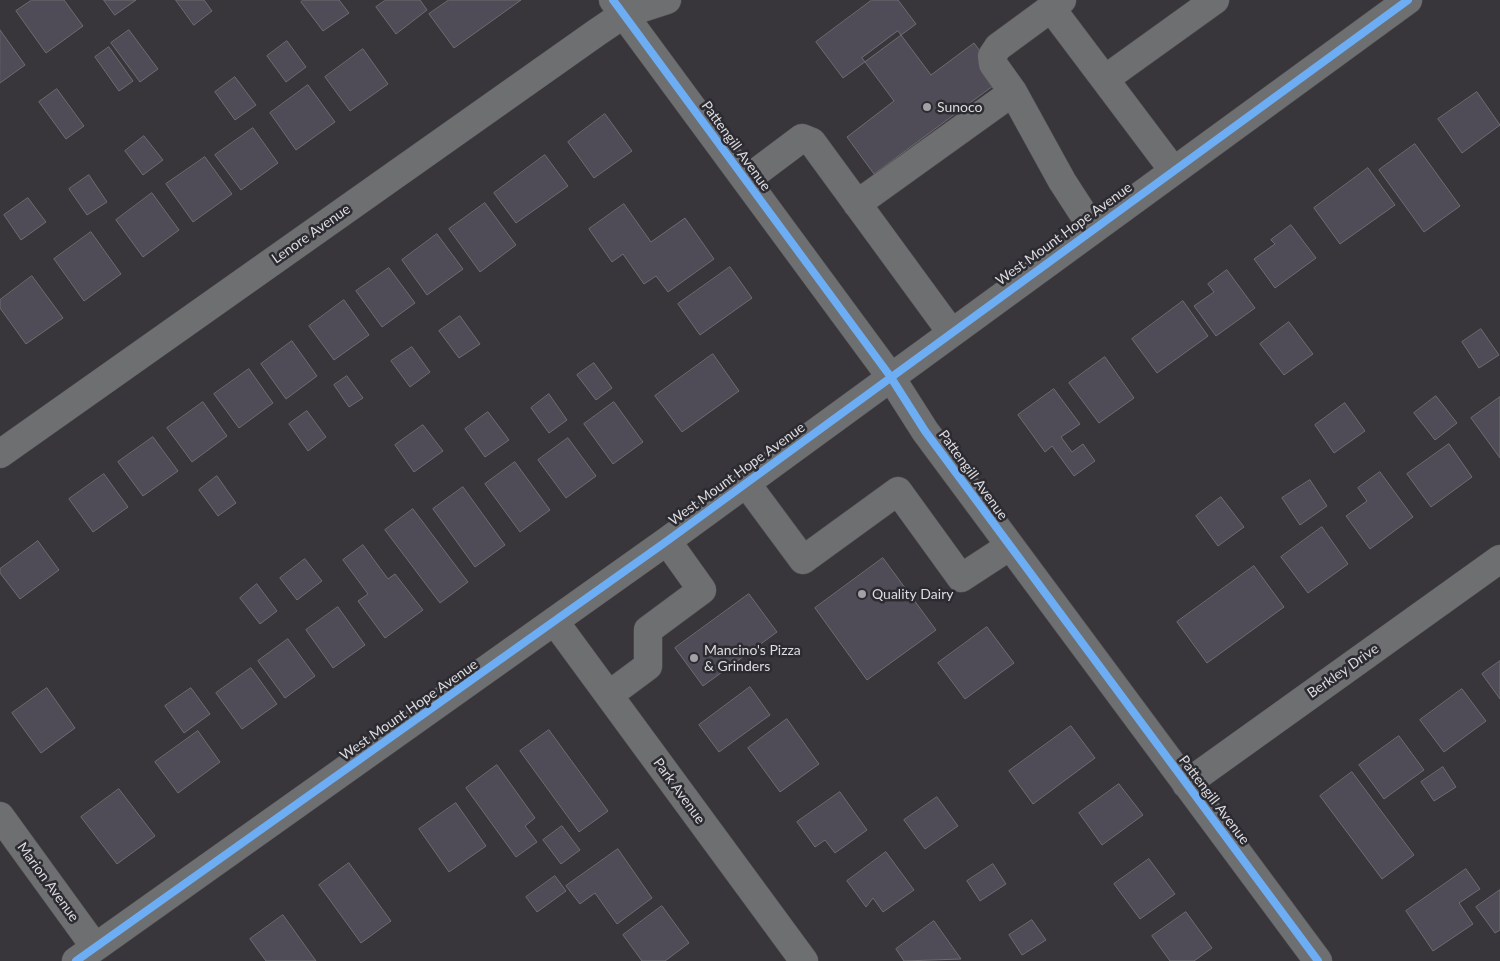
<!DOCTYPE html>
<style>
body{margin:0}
canvas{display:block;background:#38363b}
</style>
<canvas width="1500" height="961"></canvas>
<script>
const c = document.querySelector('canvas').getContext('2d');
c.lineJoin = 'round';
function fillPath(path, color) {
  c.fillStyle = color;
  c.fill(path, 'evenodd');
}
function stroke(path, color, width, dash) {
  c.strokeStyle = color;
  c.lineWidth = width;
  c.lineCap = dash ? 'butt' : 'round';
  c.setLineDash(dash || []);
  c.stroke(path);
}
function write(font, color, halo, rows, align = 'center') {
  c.font = font + ' Lato,sans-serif';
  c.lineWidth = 5;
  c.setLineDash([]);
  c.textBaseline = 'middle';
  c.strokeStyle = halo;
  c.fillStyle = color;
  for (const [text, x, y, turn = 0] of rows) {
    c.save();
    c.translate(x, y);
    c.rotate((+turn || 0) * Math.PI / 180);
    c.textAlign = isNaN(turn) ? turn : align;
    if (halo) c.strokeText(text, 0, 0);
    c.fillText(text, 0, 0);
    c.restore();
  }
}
const building = new Path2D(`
 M32 0H64L83 26 46 53 16 11Z
 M104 0H136L115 15Z
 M176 0H204L212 11 194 25Z
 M303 0H339L349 13 323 31 301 2Z
 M386 0H420L427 10 396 34 376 7Z
 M449 0H521L454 48 429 14Z
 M872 0H898L916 24 843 78 816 42Z
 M0 30 25 65 0 83Z
 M129 30 158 69 140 82 111 43Z
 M898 31 931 75 974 43 1001 80 874 174 847 137 894 101 862 58Z
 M287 41 306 67 286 82 267 56Z
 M109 47 133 81 119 91 95 57Z
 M363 49 388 84 350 111 325 77Z
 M235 77 256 105 235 120 215 92Z
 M308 85 335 122 296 150 270 113Z
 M57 89 84 126 66 139 39 102Z
 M1477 92 1500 125 1462 153 1438 119Z
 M605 114 632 151 594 178 568 142Z
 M253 128 278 163 241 190 215 155Z
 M144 136 163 160 143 175 125 151Z
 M1415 144 1460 206 1424 232 1379 170Z
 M545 155 568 186 516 223 494 193Z
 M205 157 232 194 193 222 166 184Z
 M1368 168 1395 205 1340 244 1314 208Z
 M89 175 107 202 87 215 69 189Z
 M152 193 179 230 143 257 116 220Z
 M28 198 46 222 21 240 4 215Z
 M485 203 516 245 480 272 449 229Z
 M624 204 651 242 685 218 714 259 668 292 656 276 644 284 623 254 612 262 589 229Z
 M1291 225 1316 258 1275 288 1254 259 1275 244 1271 240Z
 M91 232 121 274 84 301 54 259Z
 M437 234 463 269 427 295 402 260Z
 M730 267 752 298 700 335 678 304Z
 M389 268 415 303 382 327 356 291Z
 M1227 270 1255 308 1216 336 1194 306 1214 292 1208 284Z
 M32 276 63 318 26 344 0 308V300Z
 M344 300 369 335 334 360 309 326Z
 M1183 301 1208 336 1157 373 1132 339Z
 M460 316 480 344 459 358 439 331Z
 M1289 322 1313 354 1284 375 1260 344Z
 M1481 329 1499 355 1479 368 1462 342Z
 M292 341 317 376 286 399 261 364Z
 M412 347 430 372 410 387 391 361Z
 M713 354 739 391 682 432 655 396Z
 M1105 357 1134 398 1099 423 1069 383Z
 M594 363 612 388 596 400 577 375Z
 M249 369 273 403 239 428 214 394Z
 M347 376 363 398 349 407 334 385Z
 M1054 389 1080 424 1061 437 1072 452 1083 444 1095 461 1074 476 1052 446 1045 452 1018 415Z
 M549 394 567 420 549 433 531 408Z
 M1436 396 1457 423 1435 440 1414 413Z
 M1500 397V458L1471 418Z
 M203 402 227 436 192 462 167 428Z
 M614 402 643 442 613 464 584 424Z
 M1345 403 1365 431 1334 453 1315 425Z
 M307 411 326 437 308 451 289 424Z
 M488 412 509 440 485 457 465 429Z
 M423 425 443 451 414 472 395 445Z
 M153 437 178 471 143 496 118 462Z
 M568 438 596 476 566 498 538 460Z
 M1449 444 1472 477 1431 507 1407 474Z
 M515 462 550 510 520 532 485 484Z
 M1380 472 1413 517 1370 549 1346 516 1367 501 1358 488Z
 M104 474 128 507 93 532 69 499Z
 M217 476 236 503 218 516 199 490Z
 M1310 480 1327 506 1300 525 1282 498Z
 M463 487 505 545 475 567 433 509Z
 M1221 497 1244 527 1218 546 1196 516Z
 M413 509 468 582 440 603 385 530Z
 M1322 527 1348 564 1308 593 1281 557Z
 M38 541 59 570 20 599 0 573V569Z
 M363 545 388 579 395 574 423 610 385 638 358 601 368 594 343 560Z
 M883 558 936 630 867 680 815 608Z
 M305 559 322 581 297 600 280 578Z
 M1254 566 1284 607 1207 663 1177 622Z
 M257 584 277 611 260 624 240 598Z
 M749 594 777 632 703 686 675 648Z
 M338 607 365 645 333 668 306 630Z
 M987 627 1014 663 965 699 938 663Z
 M288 639 315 676 285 698 258 661Z
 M1500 661V699L1482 674Z
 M251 668 277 704 242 729 216 693Z
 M750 687 770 715 719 752 699 725Z
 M47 688 75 728 41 753 12 713Z
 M191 688 210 714 184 733 165 706Z
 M1462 689 1486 721 1444 752 1420 720Z
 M787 719 819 764 780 792 748 748Z
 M1071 726 1095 758 1033 804 1009 771Z
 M549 730 608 811 579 832 520 751Z
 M198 731 220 762 178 793 155 762Z
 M1399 736 1424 770 1384 799 1359 765Z
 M497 765 535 818 525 826 537 842 516 857 466 788Z
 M1443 767 1456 787 1434 801 1421 782Z
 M1352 772 1414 855 1382 879 1320 796Z
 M1119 784 1143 815 1102 845 1079 813Z
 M119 789 155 836 117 864 81 817Z
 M840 792 867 830 835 853 825 840 815 847 797 822Z
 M937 797 958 826 925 849 904 820Z
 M456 803 486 846 449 872 419 829Z
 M562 826 580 850 561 864 543 840Z
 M618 849 652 898 617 924 595 893 580 904 566 886Z
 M886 852 914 890 883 912 873 898 866 907 847 881Z
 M1149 859 1175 894 1140 919 1114 884Z
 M349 863 391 921 361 943 319 885Z
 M993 864 1006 884 980 901 967 881Z
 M1466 869 1480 889 1459 903 1473 924 1433 951 1406 911Z
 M555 876 566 891 537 912 526 897Z
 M1500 890V930L1495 933 1476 907Z
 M662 906 689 943 665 961H642L623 935Z
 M1186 912 1212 948 1194 961H1170L1152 936Z
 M283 915 316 961H266L250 939Z
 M1032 920 1046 940 1022 955 1009 935Z
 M934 921 961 959 904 961 896 949Z`);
fillPath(building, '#4f4c57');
stroke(building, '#6d6c6f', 1);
const minor = new Path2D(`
 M613 0 890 376 925 431 1318 961
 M1062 0 998 47 992 56 993 64 1013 92 1062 181 1093 229
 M1051 8 1173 170
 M1105 79 1215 0
 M746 180 802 138 812 142 951 332
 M857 204 1013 92
 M0 454 596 33 624 14 667 0
 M746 483 803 560 898 491 961 578 1010 546
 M555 622 804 961
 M609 695 648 666V630L702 590 667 541
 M1186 784 1500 559
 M0 816 95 947
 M76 961 667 541 1408 0`);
stroke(minor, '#565558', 29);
stroke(minor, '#6e6f70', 28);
stroke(new Path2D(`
 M613 0 890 376 925 431 1318 961
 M76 961 667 541 1408 0`), '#6dadf4', 8);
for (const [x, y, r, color] of [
 [927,107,5,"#a3a1a6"],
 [862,594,5,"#a3a1a6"],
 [694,658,5,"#a3a1a6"]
]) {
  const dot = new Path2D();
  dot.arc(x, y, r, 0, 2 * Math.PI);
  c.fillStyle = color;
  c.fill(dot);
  stroke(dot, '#2c2b31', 2);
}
write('14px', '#dcdbdf', '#2c2b31', [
 ["Sunoco",937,107],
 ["Quality Dairy",872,594],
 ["Mancino's Pizza",704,650],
 ["& Grinders",704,666]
], 'left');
write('14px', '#dcdbdf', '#2c2b31', [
 ["Pattengill Avenue",736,146,54],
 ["Lenore Avenue",311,234,-35],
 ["West Mount Hope Avenue",1064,234,-36],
 ["West Mount Hope Avenue",737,474,-36],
 ["Pattengill Avenue",973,475,54],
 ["Berkley Drive",1343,671,-35],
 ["West Mount Hope Avenue",409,710,-35],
 ["Park Avenue",679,791,54],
 ["Pattengill Avenue",1214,800,53],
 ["Marion Avenue",48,882,54]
]);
</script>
